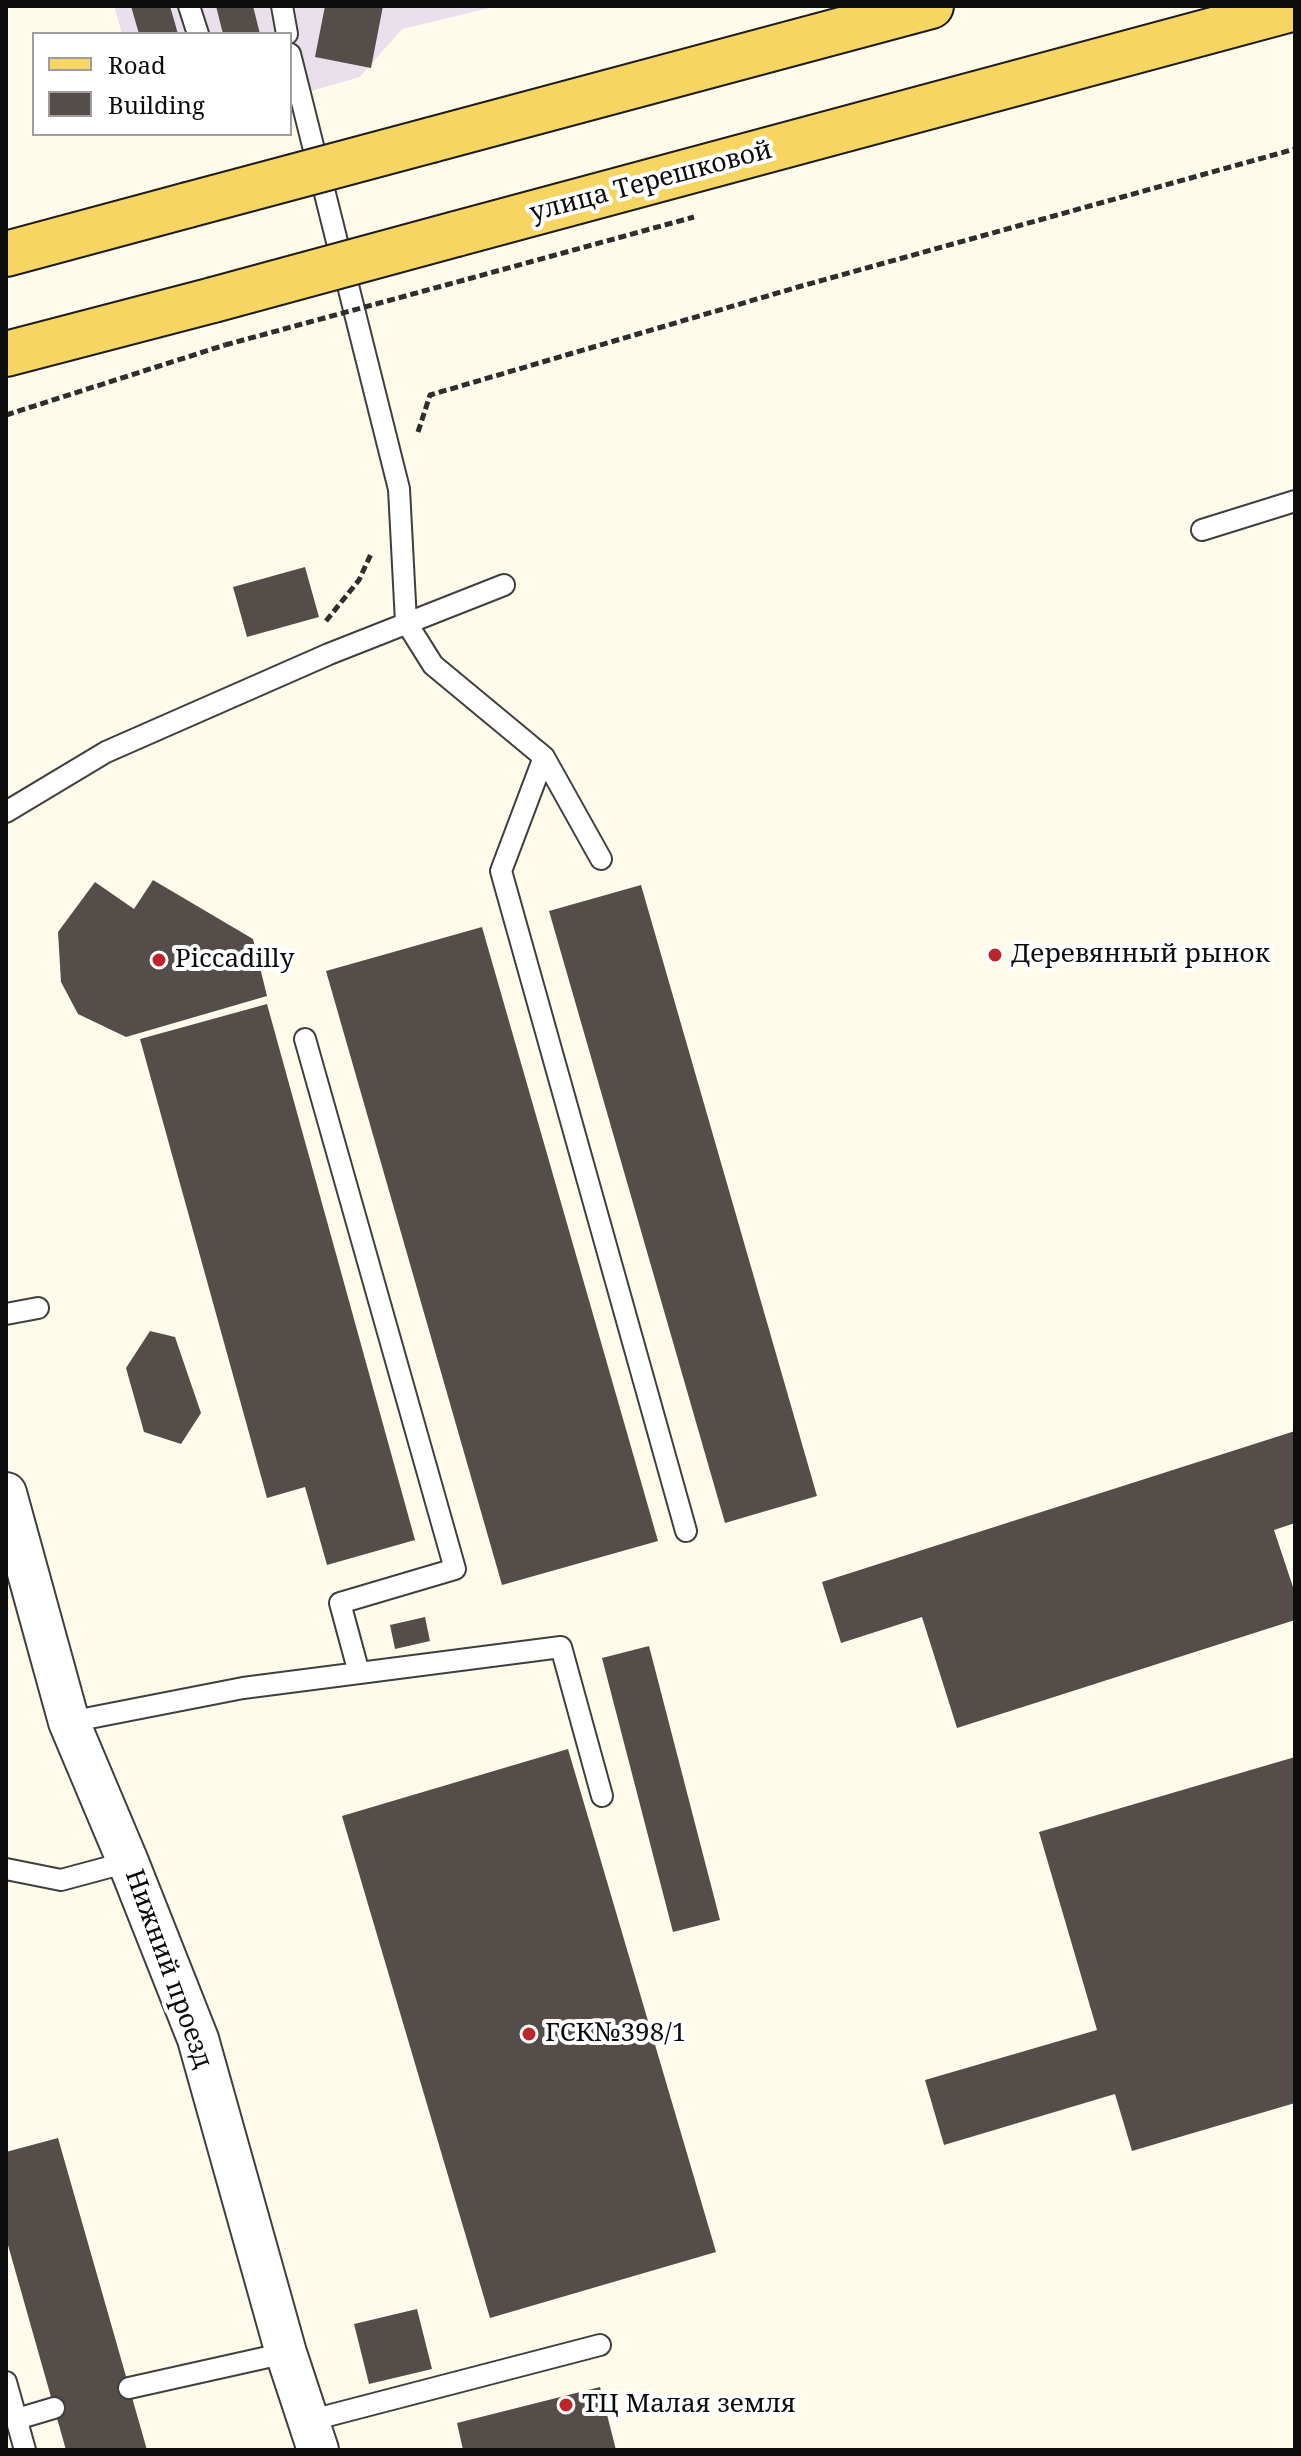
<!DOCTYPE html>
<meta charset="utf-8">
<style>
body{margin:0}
#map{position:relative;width:1301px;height:2456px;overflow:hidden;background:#fffbeb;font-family:"Noto Serif",serif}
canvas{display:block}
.frame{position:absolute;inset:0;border:8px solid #0c0c0c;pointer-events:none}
.legend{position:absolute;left:32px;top:32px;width:260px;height:104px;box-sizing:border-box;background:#fff;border:2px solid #9e9e9e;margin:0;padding:10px 14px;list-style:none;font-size:24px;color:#0c0c0c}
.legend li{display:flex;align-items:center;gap:16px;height:40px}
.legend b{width:40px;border:2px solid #9e9e9e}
</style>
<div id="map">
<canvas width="1301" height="2456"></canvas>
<div class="frame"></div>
<ul class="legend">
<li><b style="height:10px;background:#f7d563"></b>Road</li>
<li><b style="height:22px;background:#554d49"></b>Building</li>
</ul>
</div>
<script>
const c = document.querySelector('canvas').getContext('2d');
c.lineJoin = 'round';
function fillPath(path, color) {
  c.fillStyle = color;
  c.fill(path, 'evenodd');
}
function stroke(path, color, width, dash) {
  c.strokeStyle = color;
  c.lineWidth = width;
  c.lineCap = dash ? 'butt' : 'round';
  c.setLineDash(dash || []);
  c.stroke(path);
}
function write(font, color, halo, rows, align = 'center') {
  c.font = font + ' "Noto Serif",serif';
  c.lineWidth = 8;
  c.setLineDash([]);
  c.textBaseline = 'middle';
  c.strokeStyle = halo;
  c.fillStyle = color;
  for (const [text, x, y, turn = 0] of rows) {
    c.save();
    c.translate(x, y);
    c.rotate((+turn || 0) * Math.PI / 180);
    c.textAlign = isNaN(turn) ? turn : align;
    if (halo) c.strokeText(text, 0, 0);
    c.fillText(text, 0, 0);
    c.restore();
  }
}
fillPath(new Path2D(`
 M114 6H498L402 29 360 77 290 97V34H122Z`), '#eae0eb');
fillPath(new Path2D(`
 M131 6H170L178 34H139Z
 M216 6H253L260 34H223Z
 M325 6H383L371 68 315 57Z
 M305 567 319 617 247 637 233 587Z
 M153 880 253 939 267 996 126 1037 78 1014 61 982 58 932 95 882 134 909Z
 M641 885 817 1496 725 1523 549 911Z
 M482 927 658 1541 502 1585 326 971Z
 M267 1004 415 1540 327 1565 305 1487 267 1498 140 1039Z
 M150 1331 175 1337 201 1413 181 1444 144 1432 126 1368Z
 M1295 1431V1523L1274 1530 1295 1593V1620L957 1728 922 1617 841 1643 822 1582Z
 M425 1617 430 1641 395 1649 390 1625Z
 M649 1646 720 1920 673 1932 602 1658Z
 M568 1749 716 2252 490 2318 342 1816Z
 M1295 1757V2103L1132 2151 1115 2094 944 2145 925 2080 1097 2030 1039 1832Z
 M58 2138 147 2450H66L6 2238V2152Z
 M417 2309 432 2369 369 2384 354 2324Z
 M600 2387 616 2450H463L457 2423Z`), '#554d49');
const service = new Path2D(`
 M189 6 198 34
 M282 6 287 34
 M290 54 399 489 406 622 433 665 544 757 601 859
 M1202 530 1295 501
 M544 757 501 871 686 1531
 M6 812 106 752 329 654 504 585
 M305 1039 455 1569 340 1603 359 1673
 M6 1314 38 1308
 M69 1722 243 1688 561 1647 602 1796
 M6 1869 61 1880 128 1862
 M6 2382 25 2450
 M129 2388 286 2353
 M17 2419 54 2408
 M308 2421 600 2345`);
const minor = new Path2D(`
 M6 1493 69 1722 128 1862 198 2039 286 2353 318 2450`);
const primary = new Path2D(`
 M431 140 931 6
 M456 234 1295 8
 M6 254 188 205
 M6 354 213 300`);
stroke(service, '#3f3f3f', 24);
stroke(minor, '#3f3f3f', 44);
stroke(primary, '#1d1d1d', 48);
stroke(new Path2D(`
 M468 279 694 217
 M6 415 225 345
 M418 432 430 395 798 287 1295 149
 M326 621 359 580 371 554`), '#2e2e2e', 5, [8, 4]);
stroke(service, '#fff', 20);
stroke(minor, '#fff', 40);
stroke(primary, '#f7d563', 44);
const primaryBridge = new Path2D(`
 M188 205 431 140
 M213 300 456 234`);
stroke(primaryBridge, '#1d1d1d', 48, []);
stroke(new Path2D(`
 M225 345 468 279`), '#2e2e2e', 5, [8, 4]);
stroke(primaryBridge, '#f7d563', 44);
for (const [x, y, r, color] of [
 [995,955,8,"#ba262b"],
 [159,960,8,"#ba262b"],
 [529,2034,8,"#ba262b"],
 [566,2405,8,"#ba262b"]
]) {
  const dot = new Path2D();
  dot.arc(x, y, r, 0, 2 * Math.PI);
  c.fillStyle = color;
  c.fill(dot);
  stroke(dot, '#fff', 3);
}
write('26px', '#0c0c0c', '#fff', [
 ["улица Терешковой",651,182,-15],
 ["Нижний проезд",168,1969,70]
]);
write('26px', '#0c0c0c', '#fff', [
 ["Деревянный рынок",1011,955],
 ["Piccadilly",175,960],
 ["ГСК№398/1",545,2034],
 ["ТЦ Малая земля",582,2405]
], 'left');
</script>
